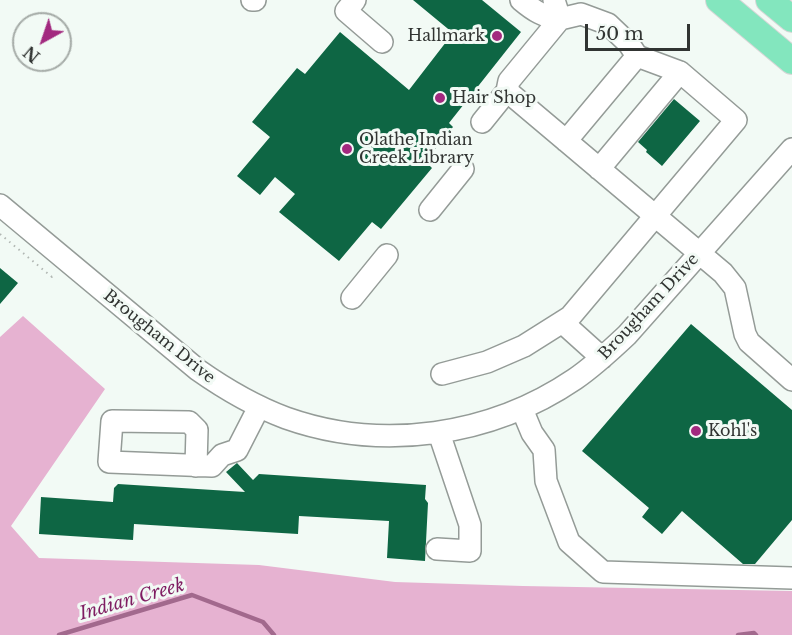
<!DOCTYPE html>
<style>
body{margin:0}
#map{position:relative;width:792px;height:635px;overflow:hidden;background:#f2faf5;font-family:"Libre Baskerville",serif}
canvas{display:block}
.north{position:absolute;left:12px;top:12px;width:60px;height:60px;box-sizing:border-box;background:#f2faf5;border:2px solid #a5aba7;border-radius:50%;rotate:220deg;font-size:16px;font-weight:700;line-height:24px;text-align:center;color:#313432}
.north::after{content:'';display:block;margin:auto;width:21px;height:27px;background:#a2297f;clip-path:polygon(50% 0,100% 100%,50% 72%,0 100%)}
.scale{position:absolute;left:585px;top:24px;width:105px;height:27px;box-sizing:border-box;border:3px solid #313432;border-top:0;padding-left:8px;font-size:18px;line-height:21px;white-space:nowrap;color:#313432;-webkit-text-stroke:4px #f2faf5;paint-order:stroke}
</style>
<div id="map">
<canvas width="792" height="635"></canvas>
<div class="north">N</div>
<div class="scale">50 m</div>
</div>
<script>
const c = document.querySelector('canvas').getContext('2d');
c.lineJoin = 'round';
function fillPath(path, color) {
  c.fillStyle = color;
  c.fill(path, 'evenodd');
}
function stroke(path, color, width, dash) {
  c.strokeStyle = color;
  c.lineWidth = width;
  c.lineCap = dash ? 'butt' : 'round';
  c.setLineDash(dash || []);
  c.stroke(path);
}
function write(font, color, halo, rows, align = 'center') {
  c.font = font + ' "Libre Baskerville",serif';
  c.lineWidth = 6;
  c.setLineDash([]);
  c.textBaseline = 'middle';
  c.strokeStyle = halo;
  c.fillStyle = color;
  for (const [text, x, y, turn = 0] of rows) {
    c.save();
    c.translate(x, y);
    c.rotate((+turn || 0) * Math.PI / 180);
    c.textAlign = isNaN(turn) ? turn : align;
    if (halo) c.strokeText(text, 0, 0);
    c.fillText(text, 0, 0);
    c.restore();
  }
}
fillPath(new Path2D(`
 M23 316 105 389 11 526 39 558 259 565 395 582 523 586 792 591V635H0V337Z`), '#e6b2d1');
stroke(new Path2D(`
 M59 635 192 595 263 622 274 635
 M738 635 754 633 756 635`), '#a2698d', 4.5);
fillPath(new Path2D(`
 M413 0H482L521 32 449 123 453 127 425 161 432 168 381 229 372 222 339 261 279 212 295 194 275 177 260 195 237 176 270 137 252 122 297 68 305 74 340 32 409 90 453 33Z
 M674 99 700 121 662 166 646 152 647 150 638 142Z
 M0 268 18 283 0 304Z
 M691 324 792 410V520L755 564H743L682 511 662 534 642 517 649 508 582 451Z
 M237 463 253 480 259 474 426 485 425 499 428 503 425 561 387 558 389 521 299 516 298 534 134 524 133 540 39 534 41 497 113 502 114 488 118 484 245 492 226 472Z`), '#0e6644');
const minor = new Path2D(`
 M252 0H255
 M355 0 346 11 382 42
 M521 0C534 11 544 17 560 19
 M507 91 723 273 735 288 745 334 749 342 792 380
 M482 122 507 91 509 81 560 19
 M566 141 637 56
 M599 169 680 72
 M0 205 198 370C225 389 254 406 286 418 382 452 491 436 575 379 594 366 610 351 627 335L792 149
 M430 210 463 169
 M352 298 387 255
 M562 322 602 358
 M442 374 487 362 524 346 570 317 736 120 680 72 637 56 629 44 608 24 581 14 560 19 554 0
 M522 409 532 433 544 450 546 481 569 542 603 572 792 578
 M196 466 197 430 189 422 112 421 109 462 212 466 222 455 237 450 259 407
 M437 549 470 551V525L439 433`);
const major = new Path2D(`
 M719 0 792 61
 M769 0 792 19`);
stroke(minor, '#949b97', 24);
stroke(major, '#d6d6d6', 28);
stroke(new Path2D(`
 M0 234 52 277 54 273`), '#b1b7b3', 2, [1.5, 4.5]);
stroke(minor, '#fff', 21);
stroke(major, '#83e6be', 26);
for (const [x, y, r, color] of [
 [497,36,6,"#a2297f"],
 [440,98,6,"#a2297f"],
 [347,149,6,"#a2297f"],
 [696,431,6,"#a2297f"]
]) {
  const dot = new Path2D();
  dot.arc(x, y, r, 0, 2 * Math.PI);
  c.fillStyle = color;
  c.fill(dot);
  stroke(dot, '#f2faf5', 2);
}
write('16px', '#313432', '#f2faf5', [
 ["Hallmark",485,36,"right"],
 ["Hair Shop",452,98],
 ["Olathe Indian",359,140],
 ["Creek Library",359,158],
 ["Kohl's",708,431]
], 'left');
write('16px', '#313432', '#f2faf5', [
 ["Brougham Drive",649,307,-47],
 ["Brougham Drive",159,337,39]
]);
write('italic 18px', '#7f1d62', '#f2faf5', [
 ["Indian Creek",132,600,-16]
]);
</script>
